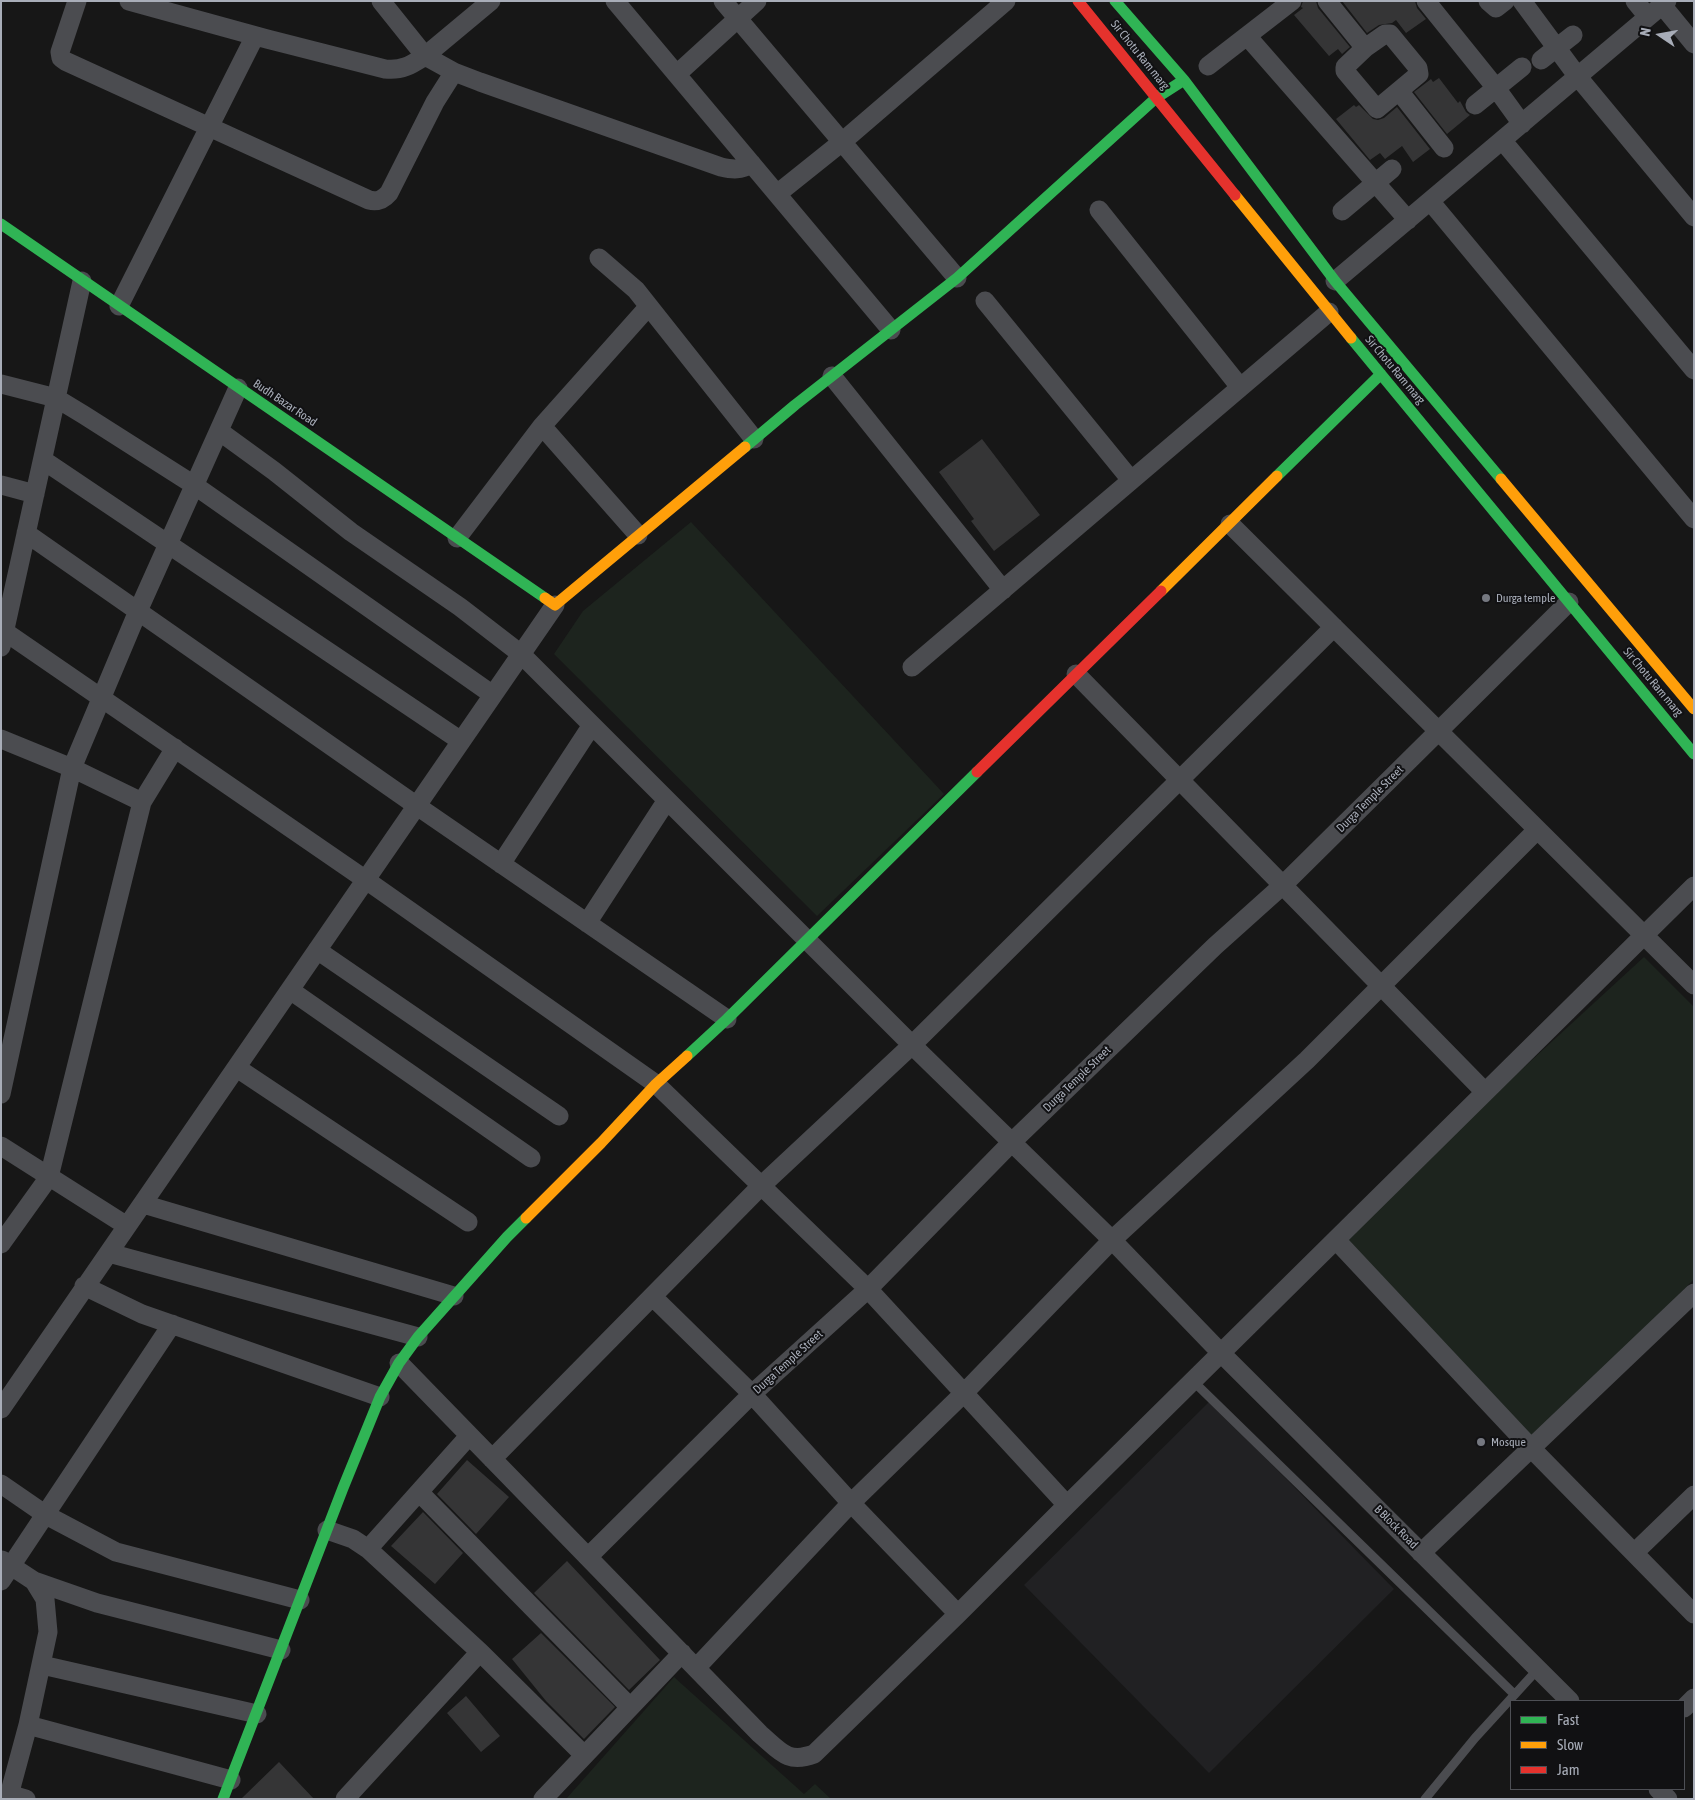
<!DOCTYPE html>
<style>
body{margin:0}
#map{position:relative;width:1695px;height:1800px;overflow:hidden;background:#171717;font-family:"Asap Condensed",sans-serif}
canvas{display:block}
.frame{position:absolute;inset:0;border:2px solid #a8adb8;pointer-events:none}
.legend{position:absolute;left:1510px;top:1700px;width:175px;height:90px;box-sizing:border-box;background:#111113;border:1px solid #4d4f55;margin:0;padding:6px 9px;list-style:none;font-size:15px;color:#a8adb8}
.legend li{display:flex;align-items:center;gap:10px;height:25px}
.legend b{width:25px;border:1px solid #4d4f55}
.north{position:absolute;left:1635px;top:10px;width:50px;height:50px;-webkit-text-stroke:4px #111113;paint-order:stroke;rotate:282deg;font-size:14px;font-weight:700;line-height:20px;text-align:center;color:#a8adb8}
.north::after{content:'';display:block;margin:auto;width:18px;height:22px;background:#a8adb8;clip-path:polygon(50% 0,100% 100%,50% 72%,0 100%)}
</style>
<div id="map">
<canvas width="1695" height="1800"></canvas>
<div class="frame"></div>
<ul class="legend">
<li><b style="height:6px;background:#30b455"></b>Fast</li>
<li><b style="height:6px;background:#ff9f0a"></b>Slow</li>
<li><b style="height:6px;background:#e5322d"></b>Jam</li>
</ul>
<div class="north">N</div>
</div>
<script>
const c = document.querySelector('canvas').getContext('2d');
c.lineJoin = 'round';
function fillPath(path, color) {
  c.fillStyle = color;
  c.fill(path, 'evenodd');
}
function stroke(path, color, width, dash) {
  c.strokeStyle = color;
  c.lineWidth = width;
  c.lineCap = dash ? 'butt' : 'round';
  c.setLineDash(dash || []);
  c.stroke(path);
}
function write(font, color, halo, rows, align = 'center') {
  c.font = font + ' "Asap Condensed",sans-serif';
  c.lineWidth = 4;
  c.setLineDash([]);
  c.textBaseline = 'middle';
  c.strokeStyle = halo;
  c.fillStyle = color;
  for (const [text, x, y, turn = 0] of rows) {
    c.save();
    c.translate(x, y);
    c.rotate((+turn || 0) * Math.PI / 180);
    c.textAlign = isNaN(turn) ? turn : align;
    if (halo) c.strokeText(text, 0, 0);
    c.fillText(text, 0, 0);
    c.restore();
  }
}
fillPath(new Path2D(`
 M1210 1401 1394 1589 1209 1773 1024 1585Z`), '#212123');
fillPath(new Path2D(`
 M691 522 944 794 817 916 554 654 583 611Z
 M1644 957 1694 1007V1279L1531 1448 1336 1240Z
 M674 1677 804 1794 815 1784 831 1799H566Z`), '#1d241e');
fillPath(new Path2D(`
 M1303 1H1316L1318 8 1350 47 1342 54 1338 49 1329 56 1294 15 1303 8 1301 7Z
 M1342 1H1415L1417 8 1426 19 1406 33 1396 20 1392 23 1379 25 1367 33Z
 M1439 78 1458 103 1460 101 1466 112 1470 115 1447 134 1414 92 1431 79 1433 82Z
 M1354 105 1356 107 1359 105 1373 119 1378 120 1384 118 1397 107 1430 149 1413 162 1402 146 1385 159 1380 153 1370 160 1336 119Z
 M982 439 1040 515 994 551 971 521 974 519 939 472Z
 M467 1460 509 1497 476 1534 437 1494Z
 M423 1512 463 1553 435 1584 391 1546Z
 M567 1561 660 1660 629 1690 534 1593Z
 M541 1633 615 1707 584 1739 546 1701 512 1659Z
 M466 1696 500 1736 481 1752 447 1713Z
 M279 1762 314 1799H241Z`), '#353536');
stroke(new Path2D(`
 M1193 1381 1514 1694
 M1425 1799 1475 1738 1538 1669`), '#4b4c50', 9);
stroke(new Path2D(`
 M77 1 60 52 61 58 65 61 369 200C377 202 383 200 389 193L435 102 454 72
 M129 1 267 39 385 69C402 71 411 65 425 56L454 72 480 82 721 167C734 170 740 170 752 164
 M381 1 425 56 491 1
 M615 1 891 330
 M723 1 957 278
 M1327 1 1365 48
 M1426 1 1496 88 1522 124
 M1488 1 1496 8 1505 1
 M1522 1 1578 77 1694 217
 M1635 1 1648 17
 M1662 5 1694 44
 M1385 34H1390L1418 68 1419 74 1377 109 1345 71V67L1365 48Z
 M1247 36 1408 220
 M1541 60 1573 35
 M1208 66 1292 1
 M677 74 757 1
 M1399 91 1444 148
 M1475 105 1522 67
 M1502 140 1694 370
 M777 194 842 142 1006 1
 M1430 201 1694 519
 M1099 210 1240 387
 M1342 211 1392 169
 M599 258 636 290 754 439
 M1335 281 1667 1
 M985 301 1131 480
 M119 306 255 36
 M832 376 1003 590
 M1 384 56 398 84 415 194 485 493 695
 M542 426 638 535
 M219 431 274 471 351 532 460 607 521 654 912 1045 1112 1240 1221 1353 1570 1701
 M43 460 461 741
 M1 485 35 494
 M1230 524 1694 985
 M26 533 417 806 727 1019
 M457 538 542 426 649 306
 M1 629 366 880 656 1084 868 1289 1067 1505
 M1 647 82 281
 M912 667 1329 312
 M1076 674 1485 1092
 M1 739 72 768 142 802
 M501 864 592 725
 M587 923 667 800
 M317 950 559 1116
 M290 990 531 1158
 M237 1068 468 1222
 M1 1094 72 768 138 611 238 388
 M1 1146 127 1226
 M143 1204 454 1296
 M1336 1240 1531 1448 1694 1614
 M1 1244 49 1177 142 802 175 748
 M109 1253 418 1337
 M84 1286 142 1314 380 1397
 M653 1297 752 1394 851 1503 958 1614
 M399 1363 760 1734C780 1751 787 1764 814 1754L958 1614 1067 1505 1694 886
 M1 1409 555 605
 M492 1459 761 1186 912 1045 1334 627
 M1 1484 46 1515 116 1552 300 1600
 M419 1492 630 1707
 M327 1530 353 1539 368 1549 480 1652
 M368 1549 469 1436
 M1421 1553 1694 1293
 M1634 1553 1694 1495
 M588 1557 752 1394 868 1289 1012 1142 1215 946 1283 885 1569 602
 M2 1560 34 1581 45 1599 48 1632 28 1725 8 1799
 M1 1581 172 1324
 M34 1581 97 1603 281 1650
 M42 1665 257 1714
 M696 1668 851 1503 964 1393 1112 1240 1307 1060 1537 830
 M1684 1708 1694 1698
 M28 1725 231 1780
 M1658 1789 1668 1799
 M9 1794 26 1799
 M345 1799 480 1652 584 1755
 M543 1799 682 1653`), '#4b4c50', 19);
stroke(new Path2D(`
 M1115 1 1184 80 1335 281 1501 479
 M1 224 545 598
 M1351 338 1694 754
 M745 447 795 405 957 278 1156 98 1184 80
 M1277 476 1381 374
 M687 1056 727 1019 977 772
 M223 1799 343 1488 380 1397 399 1363 418 1337 507 1237 526 1218`), '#30b455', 11);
stroke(new Path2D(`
 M1235 195 1351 338
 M1501 479 1694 709
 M1161 591 1277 476
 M545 598 555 605 745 447
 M526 1218 601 1143 656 1084 687 1056`), '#ff9f0a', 11);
stroke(new Path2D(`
 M1078 1 1235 195
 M977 772 1161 591`), '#e5322d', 11);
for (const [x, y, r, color] of [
 [1486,598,5,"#757880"],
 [1481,1442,5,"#757880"]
]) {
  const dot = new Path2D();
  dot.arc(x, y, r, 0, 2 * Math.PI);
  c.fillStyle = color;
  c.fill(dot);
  stroke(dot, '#111113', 2);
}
write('12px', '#a8adb8', '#111113', [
 ["Sir Chotu Ram marg",1140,55,51],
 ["Sir Chotu Ram marg",1395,370,50],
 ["Budh Bazar Road",285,403,34],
 ["Sir Chotu Ram marg",1653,682,50],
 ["Durga Temple Street",1370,799,-45],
 ["Durga Temple Street",1077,1079,-44],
 ["Durga Temple Street",788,1362,-42],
 ["B Block Road",1396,1527,45]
]);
write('12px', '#a8adb8', '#111113', [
 ["Durga temple",1496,598],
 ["Mosque",1491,1442]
], 'left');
</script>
